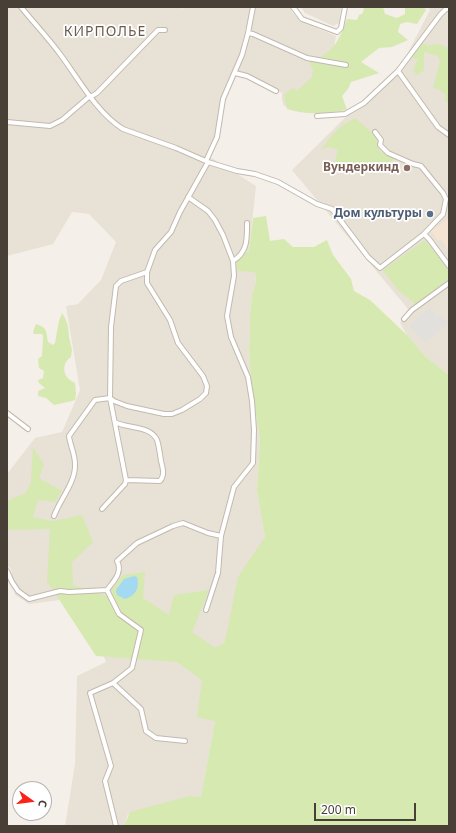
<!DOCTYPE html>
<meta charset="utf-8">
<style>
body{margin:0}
#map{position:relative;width:456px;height:833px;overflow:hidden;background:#f4efe8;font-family:"Noto Sans",sans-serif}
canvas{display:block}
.frame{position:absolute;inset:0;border:8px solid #483f37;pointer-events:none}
.north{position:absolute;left:12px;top:781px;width:40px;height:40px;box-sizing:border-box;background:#fff;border:1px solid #b6b2af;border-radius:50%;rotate:104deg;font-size:11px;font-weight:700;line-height:16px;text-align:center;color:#483f37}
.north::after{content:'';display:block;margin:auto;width:14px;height:18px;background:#fb2318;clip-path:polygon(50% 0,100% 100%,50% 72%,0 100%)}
.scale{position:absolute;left:314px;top:803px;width:102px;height:18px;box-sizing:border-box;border:2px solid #483f37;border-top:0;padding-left:5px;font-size:12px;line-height:14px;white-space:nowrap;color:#483f37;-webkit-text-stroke:3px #fff;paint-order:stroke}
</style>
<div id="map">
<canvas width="456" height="833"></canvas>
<div class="frame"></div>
<div class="north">С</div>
<div class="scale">200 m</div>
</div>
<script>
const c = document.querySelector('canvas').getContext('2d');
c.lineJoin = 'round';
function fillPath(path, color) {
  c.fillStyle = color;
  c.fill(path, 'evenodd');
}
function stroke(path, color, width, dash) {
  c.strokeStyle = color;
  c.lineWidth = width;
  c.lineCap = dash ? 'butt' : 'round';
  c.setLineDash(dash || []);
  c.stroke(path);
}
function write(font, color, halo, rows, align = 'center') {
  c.font = font + ' "Noto Sans",sans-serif';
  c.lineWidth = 3.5;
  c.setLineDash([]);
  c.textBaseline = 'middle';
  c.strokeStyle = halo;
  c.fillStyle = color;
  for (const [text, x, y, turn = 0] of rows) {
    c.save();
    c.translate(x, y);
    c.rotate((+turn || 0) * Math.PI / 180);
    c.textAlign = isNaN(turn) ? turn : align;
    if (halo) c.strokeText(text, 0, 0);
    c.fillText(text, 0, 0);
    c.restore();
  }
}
fillPath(new Path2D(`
 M7 7H180L186 12 181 7H290L292 12 300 21 336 36 332 58 343 60 340 111 316 113 296 110 284 106 282 100V93L248 75 238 72 252 30 246 28 239 57 221 97 216 136 207 155 256 186 249 251 240 257 239 270 255 271 256 282 252 295 250 315V337L249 349 251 383 260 439 257 491 265 537 215 721 196 826H138L128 814 124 826H65L75 764 77 676 106 662 83 597 29 604 15 595 11 569 7 566V474L35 438 62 432 80 390 66 306 78 304 101 280 116 242 89 214 72 212 53 244 7 256Z
 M301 7H341L339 23 333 26 305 13Z
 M428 7H449V375L425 356 407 335 400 323 408 309 292 170 363 100 401 66 430 10Z`), '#e8e1d6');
fillPath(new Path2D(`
 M449 218V251L442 240H437L431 231Z`), '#f6e4d3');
fillPath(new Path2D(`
 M364 7H383L385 14 397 18 405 14V7H424L426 10 417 24 407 22 400 24 398 32 408 40 392 47 379 48 361 62 379 73 351 82 348 89 342 96 347 110C325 113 309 116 287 109L284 95 293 88 297 91 312 77 313 70 309 61H318C321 55 324 55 329 51 338 44 343 29 347 19L357 20 359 15 363 13Z
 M422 42 427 46C435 43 443 44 449 49V103L445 101V94L438 89 433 88 440 61 438 56 424 52V70L417 75 413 71 418 59 411 58 414 51Z
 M355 118 376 136 379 151 394 158 390 166 371 167 353 174 335 161 338 149 328 147 321 150C332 134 338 127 355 118Z
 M266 216 270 241 284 239 293 247H314L327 240 333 255 351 279 354 291 370 300 407 335 425 356 449 375V826H124L130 812 190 796 201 797 215 721 197 717 202 680 177 662 96 656 47 581 50 529 7 530V501L20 495 25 494 31 483 33 447 44 465 39 478 62 491 55 502 38 500 33 517 53 521 82 515 93 542 72 562 73 585 107 596 123 575 145 572 143 598 169 615 174 595 209 590 192 632 215 648 225 642 238 577 265 537 257 491 260 439 251 383 249 349 250 337V315L252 295 256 282 255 272 238 271 236 259 249 251 253 218Z
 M425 240 449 269V278L417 305 398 290 383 270Z
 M62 313 65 318 68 326 69 337 72 350 71 357C64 361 62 371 67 377 69 380 72 381 75 383L76 394 75 400 72 401 54 405 46 398 38 396V391L45 388 39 383 38 380 43 378 44 371 39 368 38 359 42 356 43 337 42 334H34L33 332 36 324C48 328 46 331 48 342L53 345 55 343 59 321Z`), '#d5e9b1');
fillPath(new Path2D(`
 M429 308 437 317 440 314 448 323 425 343 409 325Z`), '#e2e0dd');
fillPath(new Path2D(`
 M134 576 137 577C140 587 136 596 125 599L117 595 116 590 124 579Z`), '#a4daf1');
const street = new Path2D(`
 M21 7C34 23 48 38 60 54 78 78 97 113 123 129L176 148 208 162 237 171 255 174 278 182 317 204 332 209 368 257 380 268 424 234 443 214 446 199 443 193 421 166 413 164 388 153 380 145 381 140 375 132
 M293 7 302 19 337 32 341 28 345 7
 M248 33 253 34 307 58 346 65
 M398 71 440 15 446 9H449
 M235 73 247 76 276 91
 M317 116 345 114 364 103 398 71 438 127 449 135
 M7 122 50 126 62 120 90 96H92L97 93 158 30H165
 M206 161 217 137 223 99 242 55 248 33 253 7
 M424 234 429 239 449 266
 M233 261C248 252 247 238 247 223
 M147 272 121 281 116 286 111 327 110 398 114 401 127 406 164 414H172L182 410 200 399 206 393 207 386 203 376 178 343 170 320 147 283V272L155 250 171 232 180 212 208 162
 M404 319 412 310 449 283
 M7 413 28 429
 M115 422C127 429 150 425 157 440 159 446 160 454 161 461 163 469 165 475 160 481L126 480
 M54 516C60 499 76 482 75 464 75 454 70 445 69 436L95 400 110 398 126 480 125 484 102 509
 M7 571 12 582 18 591 29 599 60 591 69 592 107 590
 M107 590C114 581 123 572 117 561L137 543 173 526 183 523 208 533 221 536 234 487 253 463 254 430 252 401 248 377 231 337 227 316 234 276 233 261 223 235 215 220 208 211 188 197
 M107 590 119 614 141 630 132 668 113 683 90 693 111 766 105 781 116 826
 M206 610 218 573 221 536
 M113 683 141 709 146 731 156 738 185 741`);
stroke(street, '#c3b9ae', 6);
stroke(street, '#fff', 4);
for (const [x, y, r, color] of [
 [407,168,4,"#8d6e63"],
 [430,214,4,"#5c6f8a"]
]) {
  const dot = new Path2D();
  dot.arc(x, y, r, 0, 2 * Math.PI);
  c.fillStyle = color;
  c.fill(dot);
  stroke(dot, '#fff', 1.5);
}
write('bold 12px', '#785e54', '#fff', [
 ["Вундеркинд",399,168]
], 'right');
write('bold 12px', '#4e5e75', '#fff', [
 ["Дом культуры",422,214]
], 'right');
c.letterSpacing = '1px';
write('14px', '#6b5c4e', '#fff', [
 ["КИРПОЛЬЕ",105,32]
]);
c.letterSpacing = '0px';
</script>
